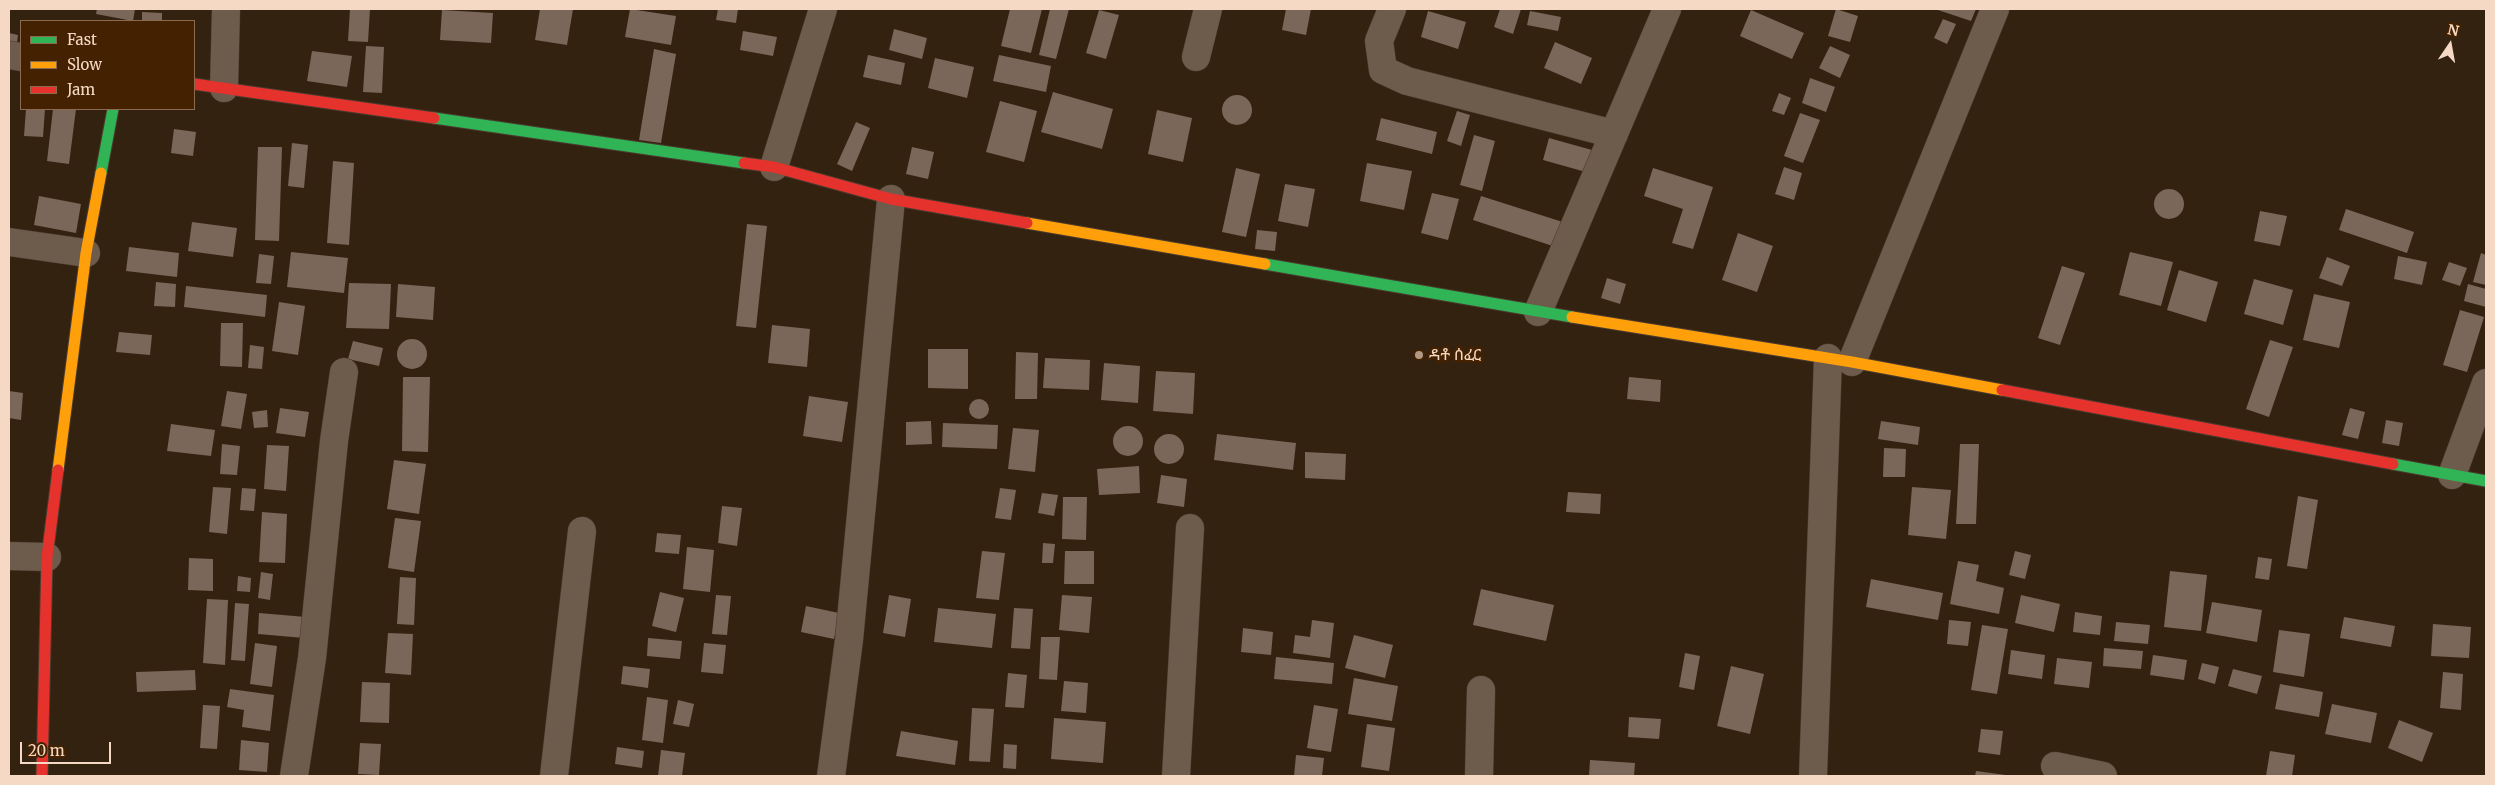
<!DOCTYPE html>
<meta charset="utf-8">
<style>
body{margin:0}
#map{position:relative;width:2495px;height:785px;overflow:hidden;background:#342210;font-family:Merriweather,serif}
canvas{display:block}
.frame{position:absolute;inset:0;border:10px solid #f5d9c4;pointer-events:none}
.legend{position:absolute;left:20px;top:20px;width:175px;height:90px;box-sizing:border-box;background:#432101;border:1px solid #8a6b4f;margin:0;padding:6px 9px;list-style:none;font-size:15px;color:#f5d9c4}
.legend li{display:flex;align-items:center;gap:10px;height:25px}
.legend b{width:25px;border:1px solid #8a6b4f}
.north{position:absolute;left:2425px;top:20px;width:50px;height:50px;-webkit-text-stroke:4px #432101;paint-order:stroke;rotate:12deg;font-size:14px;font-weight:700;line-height:20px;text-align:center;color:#f5d9c4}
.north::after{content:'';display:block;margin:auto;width:18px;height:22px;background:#f5d9c4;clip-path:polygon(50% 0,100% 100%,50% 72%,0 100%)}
.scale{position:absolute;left:20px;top:742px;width:91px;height:22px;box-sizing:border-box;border:2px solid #f5d9c4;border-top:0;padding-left:6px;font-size:15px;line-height:18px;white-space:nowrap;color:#f5d9c4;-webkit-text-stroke:4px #432101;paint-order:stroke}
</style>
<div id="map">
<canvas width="2495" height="785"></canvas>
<div class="frame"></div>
<ul class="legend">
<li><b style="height:6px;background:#30b455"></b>Fast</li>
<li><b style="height:6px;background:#ff9f0a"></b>Slow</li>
<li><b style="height:6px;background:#e5322d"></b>Jam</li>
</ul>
<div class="north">N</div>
<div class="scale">20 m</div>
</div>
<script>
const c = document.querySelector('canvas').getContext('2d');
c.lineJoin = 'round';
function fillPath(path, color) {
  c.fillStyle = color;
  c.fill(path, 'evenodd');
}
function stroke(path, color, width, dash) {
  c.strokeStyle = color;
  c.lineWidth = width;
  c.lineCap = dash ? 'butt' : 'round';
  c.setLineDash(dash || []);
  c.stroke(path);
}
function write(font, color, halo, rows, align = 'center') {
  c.font = font + ' Merriweather,"Noto Sans Ethiopic",serif';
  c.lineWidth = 5;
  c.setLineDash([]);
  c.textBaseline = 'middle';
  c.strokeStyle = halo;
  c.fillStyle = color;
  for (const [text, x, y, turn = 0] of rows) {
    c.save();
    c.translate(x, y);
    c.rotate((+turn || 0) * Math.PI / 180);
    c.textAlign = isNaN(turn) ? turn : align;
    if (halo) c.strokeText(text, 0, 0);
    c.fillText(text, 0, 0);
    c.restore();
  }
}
fillPath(new Path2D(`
 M97 9H135L133 21 96 14Z
 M350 9H370L368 42 348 41Z
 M540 9H573L567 45 535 40Z
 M630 9 676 16 671 45 625 37Z
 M718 9H738L736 23 716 20Z
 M1010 9H1042L1031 53 1001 46Z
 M1050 9H1069L1056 59 1039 55Z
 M1286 9H1311L1306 35 1282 30Z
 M1500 9H1521L1513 34 1494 27Z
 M1836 9 1858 16 1850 42 1828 36Z
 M1935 9H1976L1971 21Z
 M442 10 493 13 491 43 440 40Z
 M1099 10 1119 15 1106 59 1086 53Z
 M1751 10 1804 33 1792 59 1740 36Z
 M1428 11 1466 22 1458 49 1421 37Z
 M1530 11 1561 17 1558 31 1527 25Z
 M142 12 162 13V21H142Z
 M1943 19 1956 24 1947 44 1934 38Z
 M894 29 927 38 922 59 889 50Z
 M743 31 777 37 773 56 740 50Z
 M9 33 18 35 16 50 9 49Z
 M1555 42 1592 58 1581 84 1544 68Z
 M366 46 384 47 382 93 363 92Z
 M1830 46 1850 55 1840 78 1819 68Z
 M654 49 676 54 661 143 639 140Z
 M312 51 352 56 347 87 307 81Z
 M868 55 905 63 901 85 863 77Z
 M999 55 1051 66 1046 92 993 81Z
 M935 58 974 67 967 98 928 88Z
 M1810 78 1835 87 1826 112 1802 103Z
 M1053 92 1113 109 1102 149 1041 132Z
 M1779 93 1791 98 1784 115 1772 111Z
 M1222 110a15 15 0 1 1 30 0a15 15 0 1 1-30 0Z
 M1000 101 1037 111 1024 162 986 152Z
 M26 109H45L43 137 24 136Z
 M53 109H76L69 164 47 161Z
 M1157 110 1192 118 1183 162 1148 154Z
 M1457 111 1470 115 1461 146 1447 141Z
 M1800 113 1820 120 1803 163 1784 156Z
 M1381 118 1437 132 1432 154 1376 140Z
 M856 122 870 128 852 171 837 164Z
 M174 129 196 132 193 156 171 153Z
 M1474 135 1495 141 1482 191 1460 185Z
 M1549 138 1599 152 1593 174 1543 160Z
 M292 143 308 145 304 188 288 186Z
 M258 147H282L279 241 255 240Z
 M912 147 934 152 928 179 906 174Z
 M333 161 354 163 349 245 327 243Z
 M1367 163 1412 171 1404 210 1360 201Z
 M1784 167 1802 173 1794 200 1775 194Z
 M1236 168 1260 174 1246 237 1222 232Z
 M1653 168 1713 187 1693 249 1672 243 1683 209 1644 196Z
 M1285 184 1315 189 1308 227 1278 221Z
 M2154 204a15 15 0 1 1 30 0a15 15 0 1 1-30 0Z
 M1432 193 1459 199 1448 240 1421 233Z
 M39 196 81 204 76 233 34 225Z
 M1481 196 1569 224 1562 249 1473 220Z
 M2346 209 2414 232 2407 253 2339 230Z
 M2260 211 2287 216 2280 246 2254 241Z
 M192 222 237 228 233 257 188 251Z
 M747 224 767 226 756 328 736 326Z
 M1257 230 1277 232 1275 251 1255 249Z
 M1738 233 1773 246 1757 292 1722 280Z
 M129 247 179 253 177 277 126 271Z
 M291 252 348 258 344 293 287 287Z
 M2130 252 2173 262 2161 306 2119 295Z
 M2481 253 2486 255V285L2473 282Z
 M259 254 274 256 271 284 256 283Z
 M2398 256 2427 262 2422 285 2394 279Z
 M2327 257 2350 266 2342 286 2319 278Z
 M2449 262 2467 268 2460 286 2442 280Z
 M2062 266 2085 273 2060 345 2038 338Z
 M2179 270 2218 282 2206 322 2167 310Z
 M1607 278 1626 284 1620 304 1601 298Z
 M2254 279 2293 290 2283 325 2244 314Z
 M156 282 176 284 175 307 154 306Z
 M349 283 391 284 389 329 346 328Z
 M398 284 435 287 433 320 396 317Z
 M2468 284 2486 289V307L2464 301Z
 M186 286 267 295 265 317 184 307Z
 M2314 294 2350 302 2339 348 2303 340Z
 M279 302 305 306 298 355 272 351Z
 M2460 310 2484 317 2467 372 2443 365Z
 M221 323H243L242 367 220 366Z
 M772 325 810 329 807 367 768 363Z
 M119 332 152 335 150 355 116 352Z
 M397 354a15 15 0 1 1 30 0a15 15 0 1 1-30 0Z
 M2270 340 2293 347 2269 417 2246 409Z
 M353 341 383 348 379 366 348 359Z
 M250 345 264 347 262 369 248 368Z
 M928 349H968V389L928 388Z
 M1016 352 1038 353 1037 399H1015Z
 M1045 358 1090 360 1089 390 1043 388Z
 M1104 363 1140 366 1138 403 1101 400Z
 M1156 371 1195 373 1193 414 1153 411Z
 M403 377H430L428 452 402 451Z
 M1629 377 1661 380 1660 402 1627 399Z
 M9 391 23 393 21 420 9 418Z
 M227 391 247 394 241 429 221 426Z
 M809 396 848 402 842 442 803 436Z
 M969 409a10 10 0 1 1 20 0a10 10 0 1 1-20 0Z
 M280 408 309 412 305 437 276 433Z
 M2350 408 2365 412 2358 439 2342 435Z
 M267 410 268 427 254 428 252 412Z
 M2386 420 2403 423 2399 446 2382 443Z
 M931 421 932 444 906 445V422Z
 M1881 421 1920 427 1918 445 1878 439Z
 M943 423 998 425 997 449 942 447Z
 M171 424 215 430 211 456 167 451Z
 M1113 441a15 15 0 1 1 30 0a15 15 0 1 1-30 0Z
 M1013 428 1039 430 1035 472 1008 469Z
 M1217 434 1296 443 1293 470 1214 460Z
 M1154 449a15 15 0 1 1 30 0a15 15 0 1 1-30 0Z
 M222 444 240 446 237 475 220 474Z
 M1960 444H1979L1976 524H1956Z
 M267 445 289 446 286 491 264 489Z
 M1884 448 1906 449 1905 477H1883Z
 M1305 452 1346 454 1345 480 1305 478Z
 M394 460 426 464 419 514 387 509Z
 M1139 466 1140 493 1099 495 1097 469Z
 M1161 475 1187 479 1184 507 1157 503Z
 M213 487 231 488 227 534 209 532Z
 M1912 487 1951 490 1946 539 1908 535Z
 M242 488 256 489 254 511 240 510Z
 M1000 488 1016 490 1011 520 995 518Z
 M1568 492 1601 494 1600 514 1566 512Z
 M1042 493 1058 495 1054 516 1038 513Z
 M2298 496 2318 500 2307 569 2287 566Z
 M1063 497H1087L1086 540 1062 539Z
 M722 506 742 508 737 546 718 543Z
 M262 512 287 514 285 563 259 562Z
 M395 518 421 521 414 572 388 568Z
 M657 533 681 535 679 554 655 552Z
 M1043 543 1055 544 1053 563H1042Z
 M687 547 714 550 710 592 683 589Z
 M982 551 1005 553 999 600 976 598Z
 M1065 551H1094V584H1064Z
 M2015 551 2031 555 2025 579 2009 575Z
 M2258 557 2272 559 2269 580 2255 578Z
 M189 558 213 559V591L188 590Z
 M1958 561 1979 565 1976 581 2004 588 1999 614 1950 604Z
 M2170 571 2207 575 2201 631 2164 627Z
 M261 572 273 574 270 600 258 598Z
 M238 576 251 578 250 592 237 591Z
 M400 577 416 578 414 625 397 624Z
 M1871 579 1943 593 1938 620 1866 607Z
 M1481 589 1554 605 1546 641 1473 625Z
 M660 592 684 598 676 632 652 626Z
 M716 595 731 596 727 635 712 634Z
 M889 595 911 599 905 637 883 633Z
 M1062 595 1092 597 1089 633 1059 630Z
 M2021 595 2060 604 2054 632 2015 623Z
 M207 599 228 600 225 665 203 663Z
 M2212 602 2262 610 2257 642 2206 633Z
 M235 603 249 604 245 661 231 660Z
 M806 606 839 613 834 639 801 632Z
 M938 608 996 614 992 648 934 642Z
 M1014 608 1033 609 1030 649 1011 648Z
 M2075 612 2102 616 2100 635 2073 632Z
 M259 613 306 617 304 638 258 634Z
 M2344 617 2395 626 2391 647 2340 638Z
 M1312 620 1334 623 1330 658 1293 653 1295 635 1310 637Z
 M1949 620 1971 622 1968 646 1947 644Z
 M2116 622 2150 625 2148 644 2114 641Z
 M2433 624 2471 627 2469 658 2431 656Z
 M1982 625 2008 629 1997 694 1971 690Z
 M1243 628 1273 632 1271 655 1241 652Z
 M2279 630 2310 634 2304 677 2273 672Z
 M388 633 413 634 411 675 385 673Z
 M1354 635 1393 645 1385 678 1345 668Z
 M1041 637H1060L1057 680 1039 679Z
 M648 638 682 641 680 659 647 656Z
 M255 643 277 646 272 687 250 684Z
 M704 643 726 645 723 674 701 672Z
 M2104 648 2143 651 2141 669 2103 666Z
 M2011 650 2045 655 2042 679 2008 674Z
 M1685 653 1700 656 1694 690 1679 687Z
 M2153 655 2187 660 2184 680 2150 675Z
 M1276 657 1334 663 1332 684 1274 679Z
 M2057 658 2092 662 2089 688 2054 684Z
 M2202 663 2219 667 2215 684 2198 679Z
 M623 666 650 669 648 688 621 684Z
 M1731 666 1764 674 1750 734 1717 726Z
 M2233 669 2262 676 2257 694 2228 686Z
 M195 670 196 690 137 692 136 672Z
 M2443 672 2463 674 2461 710 2440 708Z
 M1008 673 1027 675 1024 708 1005 707Z
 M1354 678 1398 686 1392 721 1348 714Z
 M1064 681 1088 683 1086 713 1061 711Z
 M362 682 390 683 389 723 360 722Z
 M2280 684 2323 692 2319 717 2275 709Z
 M230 689 274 695 270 731 242 727 244 710 227 707Z
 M647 697 668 700 663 743 642 740Z
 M678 700 694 704 689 727 673 724Z
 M2332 704 2377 713 2371 743 2325 734Z
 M203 705 220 706 217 749 200 748Z
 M1314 705 1338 709 1331 752 1307 748Z
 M972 708 994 709 990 762 969 761Z
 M1629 717 1661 719 1659 739 1628 737Z
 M1054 718 1106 722 1103 763 1051 759Z
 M2399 720 2433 733 2422 762 2388 748Z
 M1367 724 1395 728 1389 771 1361 767Z
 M1981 729 2003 731 2000 755 1978 752Z
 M901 731 958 741 955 765 896 756Z
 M241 740 269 743 267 772 239 770Z
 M360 743 381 744 379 775 358 774Z
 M1004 744 1017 745 1016 769 1003 768Z
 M617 747 644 751 642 768 615 764Z
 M661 750 685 753 682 776H658Z
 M2270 751 2295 755 2292 776H2266Z
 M1296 755 1324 758 1322 776H1294Z
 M1590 760 1635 763 1634 776H1589Z
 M1976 771 2006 775V776H1975Z`), '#7b665a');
const street = new Path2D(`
 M1392 9 1379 41 1383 70 1407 81 1614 134
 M9 55 21 57
 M1196 57 1208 9
 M224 88 226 9
 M774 167 823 9
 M9 242 86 253
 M1538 312 1667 9
 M1852 362 1995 9
 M2452 475 2486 383
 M9 556 47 557
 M2055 766 2103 776
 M294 776 312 658 334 441 344 372
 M554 776 582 531
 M831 776 849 640 891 199
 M1176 776 1190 528
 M1479 776 1481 690
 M1813 776 1828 358`);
const fast = new Path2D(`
 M434 118 744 163
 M101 173 113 109
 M1265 264 1572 317
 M2393 464 2486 481`);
const slow = new Path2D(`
 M1027 223 1265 264
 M1572 317 1852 362 2002 390
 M58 470 86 253 101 173`);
const jam = new Path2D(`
 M194 84 434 118
 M744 163 774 167 891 199 1027 223
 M2002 390 2393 464
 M42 776 47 557 58 470`);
stroke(street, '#4a3b2f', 29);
stroke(fast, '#4a3b2f', 13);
stroke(slow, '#4a3b2f', 13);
stroke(jam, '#4a3b2f', 13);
stroke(street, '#6d5b4c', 28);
stroke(fast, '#30b455', 11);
stroke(slow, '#ff9f0a', 11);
stroke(jam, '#e5322d', 11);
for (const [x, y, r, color] of [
 [1419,355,5,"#b19985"]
]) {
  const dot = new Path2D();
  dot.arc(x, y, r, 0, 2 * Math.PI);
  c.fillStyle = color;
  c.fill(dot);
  stroke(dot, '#432101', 2);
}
write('16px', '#f5d9c4', '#432101', [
 ["ዳቶ ሰፈር",1429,355]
], 'left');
</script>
